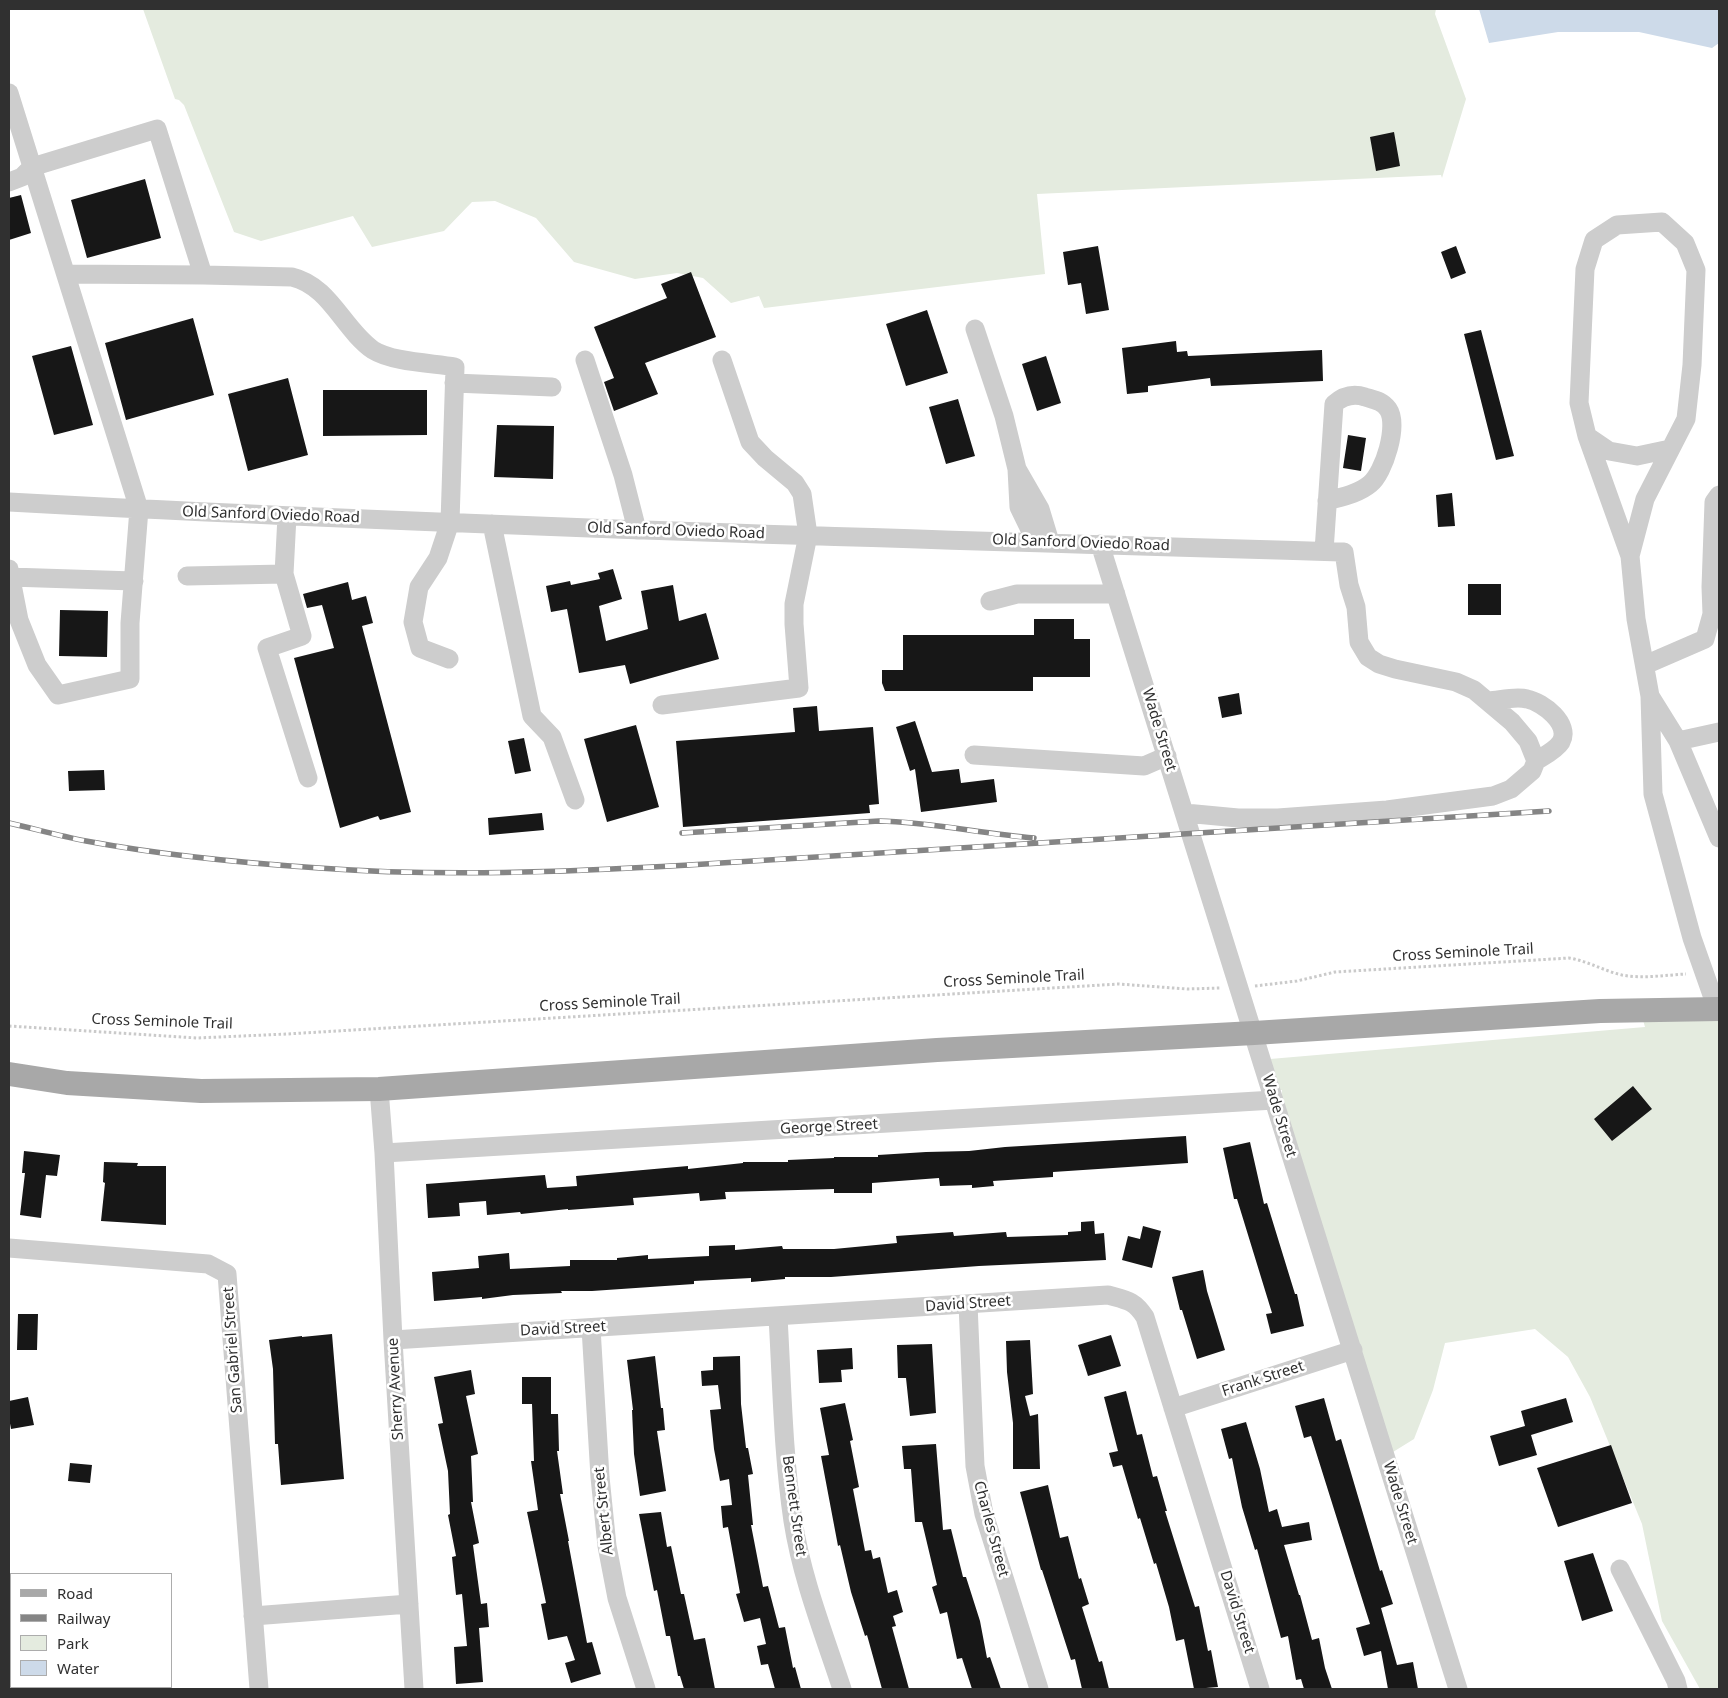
<!DOCTYPE html>
<style>
body{margin:0}
#map{position:relative;width:1728px;height:1698px;overflow:hidden;background:#fff;font-family:"Noto Sans",sans-serif}
canvas{display:block}
.frame{position:absolute;inset:0;border:10px solid #303030;pointer-events:none}
.legend{position:absolute;left:10px;top:1573px;width:162px;height:115px;box-sizing:border-box;background:#fff;border:1px solid #acacac;margin:0;padding:6px 9px;list-style:none;font-size:15px;color:#303030}
.legend li{display:flex;align-items:center;gap:10px;height:25px}
.legend b{width:25px;border:1px solid #acacac}
</style>
<div id="map">
<canvas width="1728" height="1698"></canvas>
<div class="frame"></div>
<ul class="legend">
<li><b style="height:6px;background:#a8a8a8"></b>Road</li>
<li><b style="height:6px;background:#858585"></b>Railway</li>
<li><b style="height:14px;background:#e4ebdf"></b>Park</li>
<li><b style="height:14px;background:#cddae9"></b>Water</li>
</ul>
</div>
<script>
const c = document.querySelector('canvas').getContext('2d');
c.lineJoin = 'round';
function fillPath(path, color) {
  c.fillStyle = color;
  c.fill(path, 'evenodd');
}
function stroke(path, color, width, dash) {
  c.strokeStyle = color;
  c.lineWidth = width;
  c.lineCap = dash ? 'butt' : 'round';
  c.setLineDash(dash || []);
  c.stroke(path);
}
function write(font, color, halo, rows, align = 'center') {
  c.font = font + ' "Noto Sans",sans-serif';
  c.lineWidth = 5;
  c.setLineDash([]);
  c.textBaseline = 'middle';
  c.strokeStyle = halo;
  c.fillStyle = color;
  for (const [text, x, y, turn = 0] of rows) {
    c.save();
    c.translate(x, y);
    c.rotate((+turn || 0) * Math.PI / 180);
    c.textAlign = isNaN(turn) ? turn : align;
    if (halo) c.strokeText(text, 0, 0);
    c.fillText(text, 0, 0);
    c.restore();
  }
}
fillPath(new Path2D(`
 M143 9H1436L1435 14 1466 99 1442 178 1441 175 1037 194 1045 274 764 308 759 296 731 303 703 278 677 273 635 279 574 262 536 218 495 201 472 202 444 231 372 247 353 216 261 241 234 232 184 105 179 100 175 99Z
 M1719 1018V1689H1700L1662 1621 1642 1524 1590 1397 1568 1357 1535 1329 1445 1343 1433 1390 1414 1439 1393 1452 1282 1098V1090H1280L1270 1059 1645 1027 1643 1020Z`), '#e4ebdf');
fillPath(new Path2D(`
 M1479 9H1719V43L1712 48 1639 32H1558L1489 43Z`), '#cddae9');
fillPath(new Path2D(`
 M1394 132 1400 166 1376 171 1370 137Z
 M145 179 161 238 87 258 71 200Z
 M21 195 31 233 9 240V198Z
 M1098 246 1109 310 1086 314 1081 283 1068 285 1063 252Z
 M1456 246 1466 273 1451 279 1441 252Z
 M691 272 716 337 645 363 658 394 614 411 604 382 614 378 594 327 667 298 661 284Z
 M927 310 948 373 906 386 886 324Z
 M193 318 214 395 126 420 105 343Z
 M1481 330 1514 456 1496 460 1464 334Z
 M1176 341 1177 352 1187 351 1188 356 1322 350 1323 381 1211 386 1210 378 1148 386V392L1127 394 1122 348Z
 M71 346 93 425 54 435 32 356Z
 M1046 356 1061 403 1037 411 1022 364Z
 M288 378 308 455 248 471 228 394Z
 M323 390H427V435L323 436Z
 M958 399 975 456 946 464 929 407Z
 M497 425 554 426 553 479 494 477Z
 M1348 435 1366 438 1361 471 1343 468Z
 M1452 493 1455 526 1438 527 1436 495Z
 M613 569 622 599 599 606 606 641 648 629 641 591 673 585 679 621 706 613 719 659 630 684 625 665 579 673 567 609 551 612 546 586 570 581 571 585 600 579 598 573Z
 M348 582 352 600 366 596 373 623 362 626 411 812 380 820 378 816 340 828 294 658 334 648 322 605 307 608 303 594Z
 M1468 584H1501V615H1468Z
 M60 610 108 611 107 657 59 656Z
 M1034 619H1074V639H1090V677H1033V691H885L882 683V670H903V635H1034Z
 M1239 693 1242 714 1222 718 1218 697Z
 M817 706 819 731 873 727 879 804 869 805 870 813 683 827 676 741 795 732 793 708Z
 M915 721 932 772 959 769 961 783 994 779 997 802 921 812 915 769 910 771 896 727Z
 M636 725 659 807 607 822 584 739Z
 M524 738 531 771 515 774 508 741Z
 M104 770 105 790 69 791 68 771Z
 M542 813 544 830 489 835 488 818Z
 M1633 1086 1652 1109 1612 1141 1594 1119Z
 M1186 1136 1188 1163 1053 1172V1177L993 1181 994 1186 972 1188V1185L940 1186 939 1178 872 1183V1193H834V1189L725 1192 726 1199 700 1201 699 1193 633 1198 634 1205 568 1210V1209L521 1214 520 1212 487 1215 486 1201 459 1203 460 1216 428 1218 426 1184 545 1175 547 1188 577 1186 576 1176 643 1170 688 1166V1169L743 1163V1162H788V1160L834 1158V1157H878V1155L926 1152 969 1151 1005 1147Z
 M1250 1142 1264 1204 1267 1203 1295 1294H1297L1304 1326 1271 1334 1266 1314 1272 1313 1237 1199H1234L1223 1148Z
 M24 1151 60 1155 57 1176 46 1175 41 1218 20 1215 25 1173H22Z
 M104 1162 138 1163 137 1166H166V1225L101 1221 105 1183 103 1182Z
 M1094 1221 1095 1234 1104 1233 1106 1260 979 1266 831 1277H785V1279L751 1282V1278L694 1281V1284L592 1291H561L562 1293 513 1295 482 1299V1297L434 1301 432 1272 479 1268 478 1256 509 1253 510 1269 570 1266V1260H617V1258L648 1255V1259L709 1256V1246L735 1245V1250L782 1246 783 1249H834L897 1243 896 1236 953 1232 954 1236 1006 1232 1007 1237 1068 1235V1232L1081 1231V1222Z
 M1143 1226 1161 1231 1152 1268 1122 1260 1128 1236 1140 1239Z
 M1203 1270 1207 1291 1225 1350 1197 1359 1182 1310H1180L1172 1277Z
 M18 1314H38L37 1350H17Z
 M332 1334 344 1479 281 1485 278 1444H275L273 1369 269 1340 302 1336V1337Z
 M1111 1335 1121 1366 1088 1376 1078 1345Z
 M1030 1340 1033 1394 1025 1396 1030 1416 1038 1414 1040 1469H1013V1423L1007 1372 1006 1341Z
 M932 1344 936 1413 910 1416 906 1378H898L897 1345Z
 M852 1348 853 1369 841 1370 842 1382 819 1383 817 1350Z
 M655 1356 661 1408H663L665 1430 657 1431 666 1491 640 1496 634 1454 632 1410H633L627 1360Z
 M740 1356 741 1404 746 1448H748L753 1474 748 1475 753 1525H751L763 1587 768 1586 779 1628 785 1627 793 1668 795 1667 801 1689H775L768 1664 761 1665 757 1646 766 1644 760 1618 744 1622 736 1594 740 1593 728 1527 723 1528 721 1506 732 1505 729 1479 720 1481 714 1449 710 1410 721 1409 718 1385 702 1386 701 1371 713 1370V1357Z
 M471 1370 475 1394 466 1396 478 1454 471 1456 473 1502H471L479 1543 473 1545 481 1604 487 1603 489 1627 479 1628 483 1682 456 1684 454 1647 467 1646 462 1594 456 1595 452 1557 456 1556 448 1515 450 1514 448 1471 438 1424 443 1423 434 1377Z
 M522 1377H551V1414H558L559 1451H557L563 1494H560L569 1541H568L587 1643 592 1642 601 1674 571 1683 565 1663 575 1660 567 1636 548 1640 541 1604 546 1603 527 1512 538 1510 531 1461H534L532 1404H522Z
 M1126 1391 1137 1435 1142 1434 1153 1477 1157 1476 1167 1511H1165L1195 1607 1199 1606 1208 1651 1211 1650 1218 1687 1194 1689 1184 1639 1176 1641 1169 1607 1156 1563 1154 1564 1140 1518 1138 1519 1122 1465 1113 1467 1109 1453 1118 1451 1104 1397Z
 M28 1397 34 1425 11 1429 9 1418V1401Z
 M1324 1398 1336 1441 1341 1439 1380 1571 1382 1570 1393 1604 1381 1608 1397 1665 1413 1662 1418 1689H1388L1381 1651 1364 1656 1356 1628 1370 1624 1311 1436 1304 1438 1295 1406Z
 M1566 1398 1573 1422 1531 1435 1537 1455 1499 1466 1490 1436 1525 1426 1521 1411Z
 M845 1403 853 1440 850 1441 859 1487 853 1489 865 1551 871 1550 873 1559 880 1557 888 1593 897 1590 903 1612 893 1616 896 1626 892 1627 909 1689H882L867 1635 865 1636 851 1592 840 1545 838 1546 821 1456 829 1455 820 1408Z
 M1246 1422 1260 1469 1269 1512 1277 1509 1282 1527 1309 1522 1312 1540 1284 1545 1299 1595H1300L1312 1640 1319 1638 1325 1668 1332 1689H1304L1301 1679 1296 1680 1288 1636 1281 1638 1257 1549 1255 1550 1242 1507 1232 1458 1229 1459 1221 1429Z
 M936 1444 943 1530 951 1529 963 1577H966L980 1621 987 1658 990 1657 1001 1689H972L962 1658 957 1659 947 1612 940 1614 932 1587 937 1585 922 1522H915L911 1469H904L902 1446Z
 M1611 1445 1632 1503 1558 1527 1537 1468Z
 M70 1463 92 1465 90 1483 68 1481Z
 M1048 1485 1060 1538 1068 1536 1079 1579 1081 1578 1089 1604 1082 1607 1099 1662 1102 1661 1109 1689H1082L1075 1659 1071 1660 1042 1570H1041L1020 1492Z
 M661 1512 667 1547 671 1546 681 1594H684L694 1640 705 1638 715 1689H684L680 1676H678L670 1636H666L657 1590 654 1591 639 1514Z
 M1593 1553 1613 1611 1582 1621 1564 1561Z`), '#171717');
stroke(new Path2D(`
 M1255 986 1297 981 1335 972 1569 958C1588 961 1604 971 1622 975 1642 979 1666 975 1686 974
 M9 1026 197 1038 287 1034 1119 984 1187 989 1221 988`), '#cacaca', 3, [2.5, 2.5]);
stroke(new Path2D(`
 M9 93 139 509 130 623V679L58 695 37 665 19 620 9 569
 M9 182 22 177 32 167 157 129 203 275 292 277C330 286 343 329 373 350 392 362 432 363 455 367L450 522 438 558 419 587 413 622 420 648 449 659
 M66 274 203 275
 M975 329 1004 416 1017 469
 M585 360 623 475 637 530
 M454 383 552 387
 M1587 436 1609 451 1637 456 1670 449
 M9 502C453 526 899 539 1344 552L1349 585 1356 607 1359 642 1368 657 1379 664 1395 669 1456 682 1474 690 1512 722 1528 741 1536 761C1544 756 1556 750 1561 742 1571 724 1543 702 1527 699 1516 696 1501 700 1489 701
 M492 524 532 716 552 737 575 800
 M1036 542 1019 507 1017 469 1040 509 1050 542
 M1100 544 1458 1689
 M1324 551 1334 404C1343 396 1353 393 1365 397 1375 400 1382 401 1388 409 1399 425 1384 473 1370 484 1358 494 1341 497 1327 501
 M1630 556 1645 499 1686 419 1692 365 1696 270 1685 243 1662 222 1617 225 1594 240 1585 269 1579 403 1587 436 1630 556 1636 619 1650 696 1653 794 1692 938 1717 1009
 M284 574 302 636 267 648 308 778
 M187 576 284 574 287 516
 M10 577 134 581
 M990 601 1017 594H1116
 M1645 665 1705 639 1712 614 1711 587 1714 502 1719 495
 M1650 696 1678 741 1719 838
 M662 705 799 688 794 624V604L808 535 802 494 795 483 765 458 750 442 722 360
 M1678 741 1719 732
 M974 755 1144 766 1167 756
 M1185 813 1238 818H1278L1387 810 1493 796 1511 789 1532 771 1536 761
 M379 1089 384 1153 393 1340 414 1689
 M384 1153 1274 1100
 M9 1248 208 1264 227 1274 259 1689
 M968 1304 975 1466 984 1514 1039 1689
 M778 1317C782 1385 783 1454 793 1521 802 1579 824 1634 842 1689
 M591 1328 600 1477 607 1546 617 1598 646 1689
 M393 1340 1108 1295C1126 1300 1134 1300 1145 1317L1260 1689
 M1173 1408 1353 1350
 M1620 1569 1676 1681 1678 1689
 M253 1616 409 1604`), '#cdcdcd', 19);
stroke(new Path2D(`
 M9 1074 67 1083 201 1091 379 1089 937 1050 1254 1033 1600 1011 1719 1009`), '#a8a8a8', 24);
const rail = new Path2D(`
 M9 823C35 829 60 836 86 841 162 855 242 863 319 868 442 877 566 872 689 865L1549 811
 M682 833 879 821C931 822 982 834 1034 838`);
stroke(rail, '#858585', 5.5);
stroke(rail, '#fff', 4, [11]);
write('15px', '#303030', '#fff', [
 ["Old Sanford Oviedo Road",271,515,2],
 ["Old Sanford Oviedo Road",676,531,2],
 ["Old Sanford Oviedo Road",1081,543,2],
 ["Wade Street",1159,730,73],
 ["Cross Seminole Trail",1463,953,-3],
 ["Cross Seminole Trail",1014,979,-3],
 ["Cross Seminole Trail",610,1003,-3],
 ["Cross Seminole Trail",162,1022,2],
 ["Wade Street",1279,1116,73],
 ["George Street",829,1127,-3],
 ["David Street",968,1304,-4],
 ["David Street",563,1329,-3],
 ["San Gabriel Street",233,1350,-94],
 ["Frank Street",1263,1379,-18],
 ["Sherry Avenue",396,1389,-93],
 ["Wade Street",1400,1503,73],
 ["Bennett Street",794,1506,82],
 ["Albert Street",604,1511,-96],
 ["Charles Street",991,1529,75],
 ["David Street",1237,1612,73]
]);
</script>
